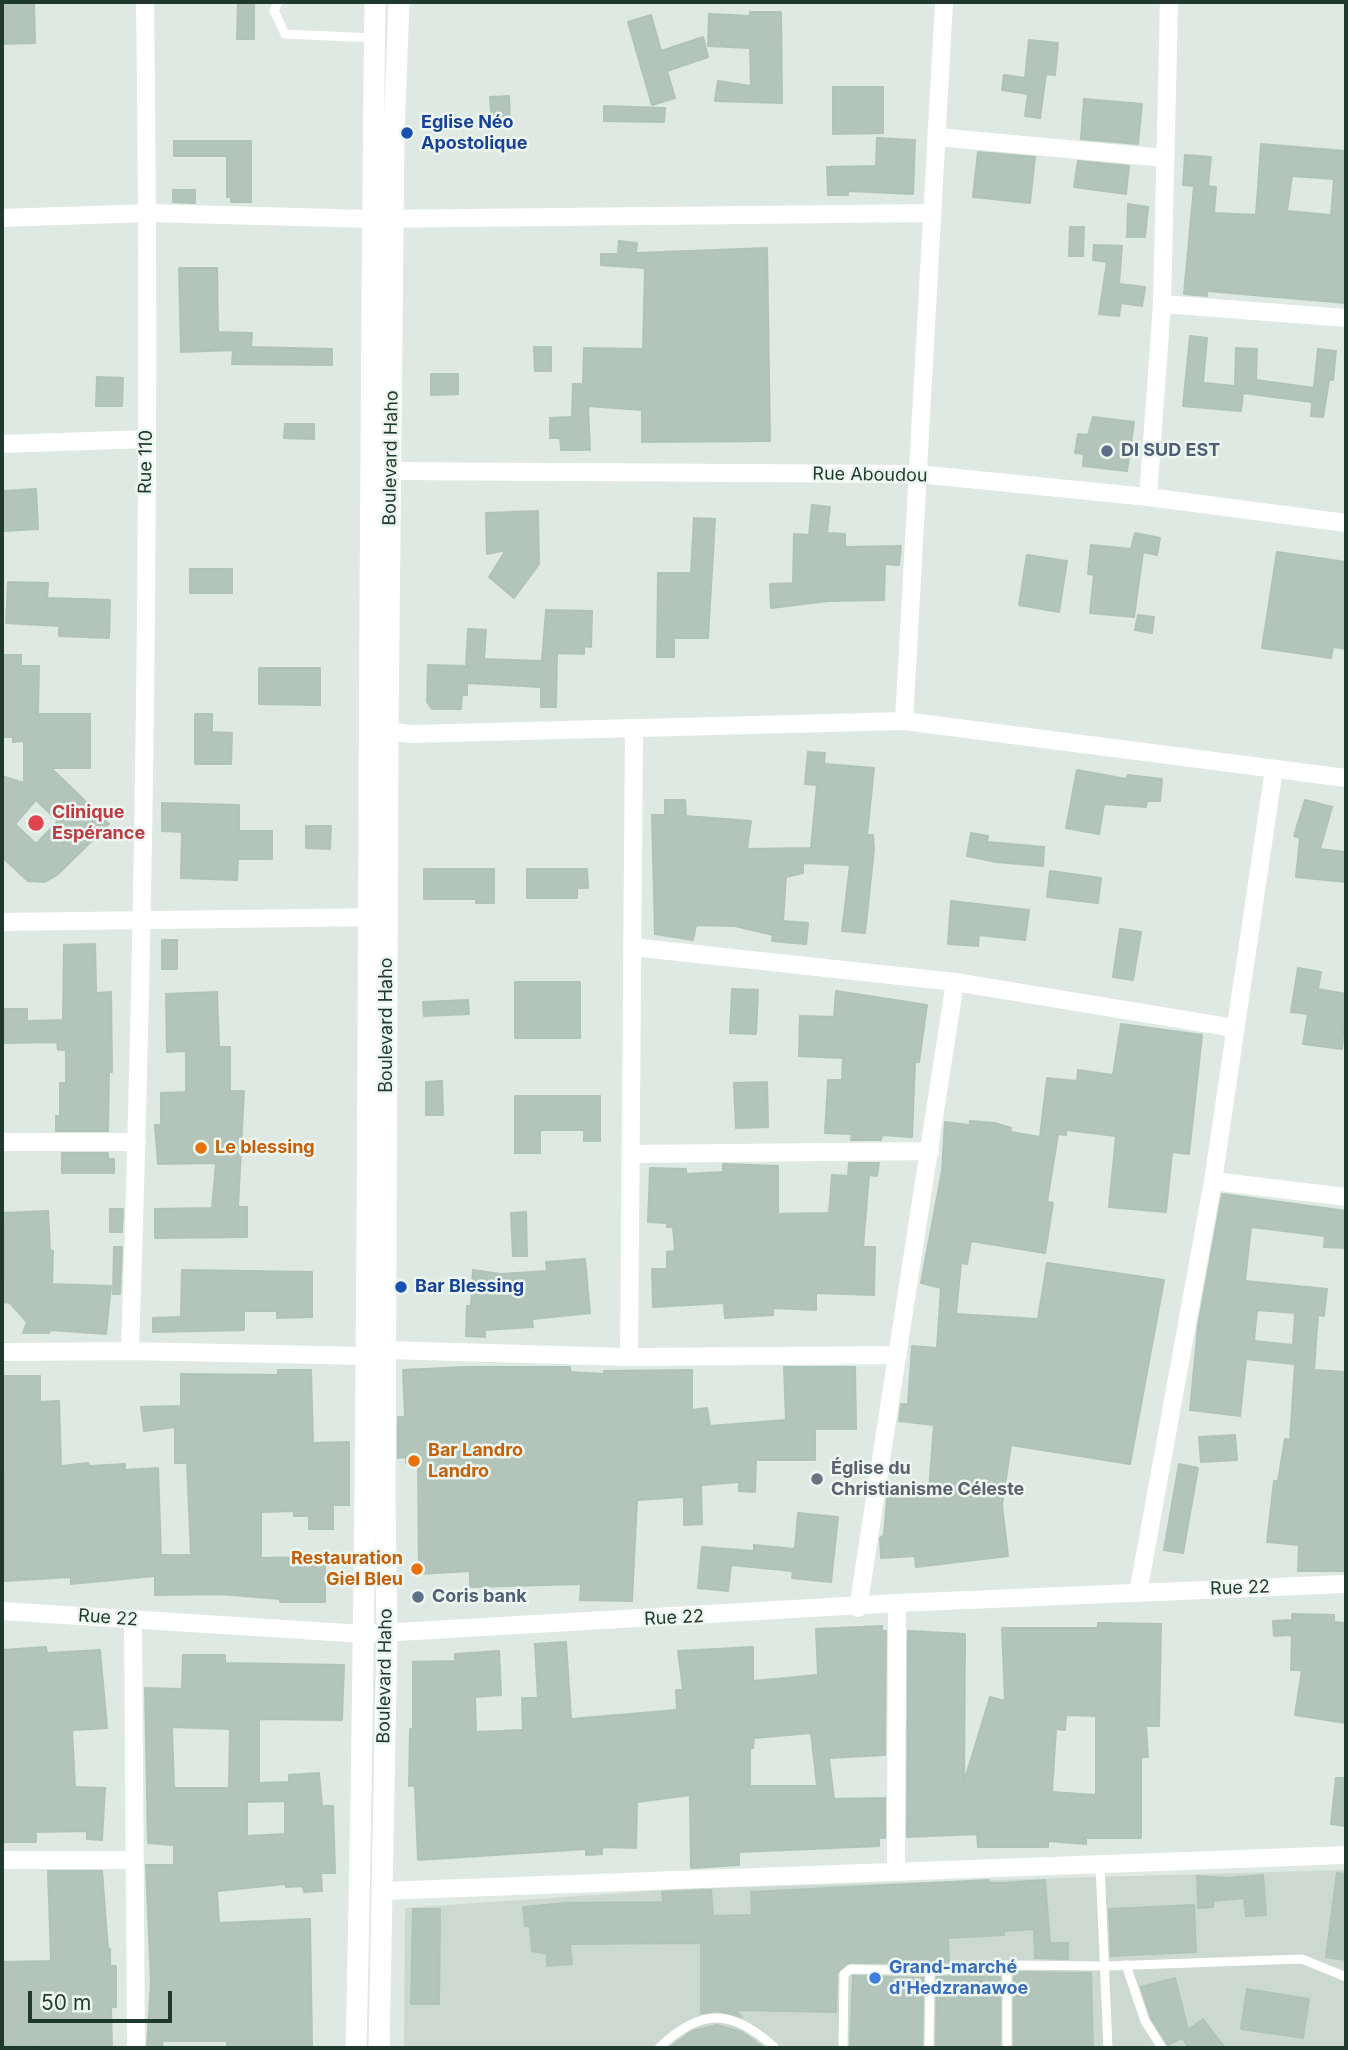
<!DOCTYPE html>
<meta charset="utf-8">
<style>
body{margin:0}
#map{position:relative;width:1348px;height:2050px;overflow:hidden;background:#dde9e2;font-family:Inter,sans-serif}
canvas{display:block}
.frame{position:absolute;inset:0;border:4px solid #1f392e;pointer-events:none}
.scale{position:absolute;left:28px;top:1991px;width:144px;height:32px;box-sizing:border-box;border:4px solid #1f392e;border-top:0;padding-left:9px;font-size:21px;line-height:24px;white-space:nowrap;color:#1f392e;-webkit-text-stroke:5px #edf6f1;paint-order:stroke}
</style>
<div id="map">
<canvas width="1348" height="2050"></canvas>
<div class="frame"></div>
<div class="scale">50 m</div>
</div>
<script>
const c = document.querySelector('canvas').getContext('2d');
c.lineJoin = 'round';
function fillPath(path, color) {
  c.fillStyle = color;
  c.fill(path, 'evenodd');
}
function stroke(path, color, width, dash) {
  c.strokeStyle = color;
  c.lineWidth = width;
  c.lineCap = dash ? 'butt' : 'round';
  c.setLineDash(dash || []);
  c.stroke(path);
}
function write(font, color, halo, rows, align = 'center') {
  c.font = font + ' Inter,sans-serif';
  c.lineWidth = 5;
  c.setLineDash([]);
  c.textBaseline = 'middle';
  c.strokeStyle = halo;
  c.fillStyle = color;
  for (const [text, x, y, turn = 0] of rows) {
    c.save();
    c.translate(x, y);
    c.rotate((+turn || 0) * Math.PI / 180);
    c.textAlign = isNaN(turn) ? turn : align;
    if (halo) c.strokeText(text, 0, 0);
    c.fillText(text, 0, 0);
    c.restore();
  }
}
fillPath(new Path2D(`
 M1346 1870V2048H404L405 1908 679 1889Z`), '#ccd9d1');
const building = new Path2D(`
 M2 2H34L35 43 2 44Z
 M238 2H254V39H237Z
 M750 12H781L782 103 715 101 718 81 751 86 750 48 708 46 709 14 750 16Z
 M651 15 661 51 703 37 708 57 667 71 675 98 652 105 628 22Z
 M1029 40 1058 43 1055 75 1046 74 1040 118 1025 116 1028 94 1002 90 1004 75 1025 78Z
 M833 87H883V133L833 134Z
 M509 96 510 123 492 124 490 97Z
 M1084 99 1142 104 1138 144 1081 139Z
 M604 106 665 108 664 122 604 121Z
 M877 138 915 140 913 194 848 191V195H828L827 167 876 166Z
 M174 141H251V202H231V197H227V156H174Z
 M1261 144 1346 151V303L1207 291V296L1184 294 1194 186 1183 185 1185 155 1211 157 1208 186 1216 187 1214 213 1256 215ZM1292 176 1334 179 1331 215 1287 211Z
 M978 152 1035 157 1030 203 973 197Z
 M1078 161 1129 166 1126 194 1074 187Z
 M173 190H195V203L173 202Z
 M1128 204 1148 207 1145 237H1127Z
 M1070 227H1084L1083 256H1069Z
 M619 241 637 243 636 253 767 248 770 441 642 442V410L588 406 590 450H561L560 438H550V418L572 417 573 384H583L584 348 643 349 645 268 601 265V254H618Z
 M1094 245 1122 246 1119 284 1145 287 1142 306 1121 303 1119 316 1099 314 1107 262 1093 260Z
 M179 268H217L218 332 252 333 251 347 332 349V365L232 364 233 350 181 352Z
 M1190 336 1207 338 1203 383 1235 386 1236 348 1257 349 1256 380 1314 388 1318 349 1336 351 1333 380H1329L1323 417 1311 416 1312 402 1243 393 1241 411 1183 406Z
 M534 347H551V371H535Z
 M431 374H458V394L431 395Z
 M97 377 123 378 122 406H96Z
 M1093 417 1134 422 1127 471 1083 466 1084 454 1075 453 1078 434 1088 435Z
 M285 424H314V439L284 438Z
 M36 489 38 529 2 531V491Z
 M812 505 830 507 827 533 845 534V547L901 546 899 565 885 564 884 600 828 601 771 608 770 584 793 583 794 534 809 535Z
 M538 511 539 564 514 598 489 577 506 550 487 554 486 513Z
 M694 518 715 519 708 638H674V657H657L658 573H691Z
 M1135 533 1160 538 1157 555 1143 552 1134 617 1090 613 1094 575 1088 574 1091 545 1131 549Z
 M1277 552 1346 562V649L1333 647 1331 658 1262 648Z
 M1027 555 1067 561 1059 612 1019 605Z
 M190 569H232V593H190Z
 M8 582 48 583 47 598 110 600 109 638 59 636V626L6 623Z
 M546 610 592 611 591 647 584 646V654L557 653 556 707H541V687L467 683V695H462L461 709H432L427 702 428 665 466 666 468 629 486 630 484 659 542 661Z
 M1138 615 1154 617 1152 633 1135 630Z
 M2 655H21V666H39L38 714H90V768H51L109 824 57 875 45 882 28 881 2 857V776L24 783V741L13 742V737H2ZM36 800 58 821 36 844 15 824Z
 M259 668H320V705L259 704Z
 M195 714H212V732L232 733 231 764H195Z
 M808 752 825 753 824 764 874 768 867 835H873L874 849 865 933 842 931 850 865 803 863V873L786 877 783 921 808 923 806 944 772 941 773 935 735 926 696 925 693 940 655 934 652 815H665V800H685L686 816 751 821 747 849 811 848 817 785 805 784Z
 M1077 770 1126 779 1128 775 1162 779 1160 801H1147L1146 807 1104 804 1099 834 1066 828Z
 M1305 800 1332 807 1320 849 1346 852V882L1296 877 1300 838 1294 836Z
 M162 803 239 805V831H272V859H238L237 880 181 878 182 832 162 831Z
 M306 826H331L330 849 306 848Z
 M971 833 988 836 987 842 1044 847 1043 866 996 862 967 856Z
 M424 869H494V903H476V899H424Z
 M527 869H587L588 888H577V898H527Z
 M1050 871 1101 878 1098 903 1047 897Z
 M951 901 1029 910 1025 940 979 935 978 946 948 944Z
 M1120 929 1141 932 1133 980 1113 977Z
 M162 940H177V969H162Z
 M95 944 96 993 111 992 112 1072H109L108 1131H56V1116H60V1083H66V1050H58L57 1042 4 1043V1009H27V1021L63 1020 64 945Z
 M1298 968 1321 972 1318 989 1346 994 1342 1049 1303 1044 1308 1014 1291 1012Z
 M515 982H580V1038H515Z
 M732 989 758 990 756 1034 730 1033Z
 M836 991 927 1005 919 1062H915L912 1137 882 1135 881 1140H851L852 1134 825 1133 828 1080H842L843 1058 799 1056 800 1016 834 1017Z
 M217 992 219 1047H230V1091H244L238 1207H247V1237L155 1238V1209L212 1208 216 1163 158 1164 155 1125H161V1093L186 1092V1051L167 1052 166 994Z
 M468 1000 469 1014 424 1016 423 1002Z
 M1121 1024 1202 1035 1189 1154 1172 1152 1166 1212 1109 1207 1116 1136 1066 1130V1135L1058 1134 1047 1202 1053 1203 1045 1253 971 1241 967 1264 961 1263 956 1314 1038 1319 1047 1263 1164 1280 1130 1464 1011 1445 1002 1505 1008 1556 916 1567 915 1556 881 1558 880 1538 884 1535 888 1487 929 1489 934 1425 899 1421 901 1404H908L912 1346 937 1348 941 1288 921 1283 942 1171 945 1122 970 1125V1121L995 1123 1011 1128 1010 1132 1040 1137 1047 1078 1077 1081 1078 1070 1113 1075Z
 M442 1081 443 1115H426V1082Z
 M767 1082 768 1127 736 1128 734 1083Z
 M515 1096H600V1141H584V1130H540V1153H515Z
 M62 1153H108V1159H114V1173H62Z
 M849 1163H879L877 1176 869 1175 863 1247H875L874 1295 816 1293V1310L773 1308V1315L725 1318 724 1303 653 1307 652 1269H667V1252L675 1251 673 1227H667V1223L648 1222 650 1168 686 1169V1174L723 1172V1164L778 1166V1214L829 1213 832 1175 848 1176Z
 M1222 1194 1346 1211V1248L1324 1247 1325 1236 1251 1227 1245 1281 1327 1289 1324 1316 1318 1315 1314 1370 1346 1372V1571H1298L1299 1545 1267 1542 1274 1481H1278L1285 1439 1290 1440 1295 1364 1246 1359 1240 1416 1190 1410 1198 1326ZM1257 1310 1295 1313 1293 1345 1254 1341Z
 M110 1209H123L122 1232H110Z
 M48 1211 50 1250 53 1251 52 1284 111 1286 106 1334 50 1330 49 1333H23L27 1322 10 1303 2 1302 5 1241 2 1213Z
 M526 1212 527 1256H513L511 1213Z
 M114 1247H122L120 1294H113Z
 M585 1259 590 1313 532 1319 533 1327 485 1330V1337L466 1336 467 1306H471L473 1270 500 1274 547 1271 546 1262Z
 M182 1270 312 1272V1317L277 1318V1311H244V1330L153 1332V1318L181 1317Z
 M465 1367H570V1372L604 1374V1371L692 1370V1410L707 1408 710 1426 786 1420 784 1367H855L856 1429H815V1460H756L755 1492 739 1491V1482L701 1485 702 1524 684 1525V1497L637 1500 632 1601 580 1600 581 1584 470 1587V1571L419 1574 418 1463H406V1457L398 1458V1417H405L403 1370Z
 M278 1370H311L313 1443 349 1442V1505H333V1529H309V1516H294V1511L261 1512V1558L325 1557V1602H280V1599L219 1594 155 1595V1576L71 1584V1577L5 1581 2 1376H40V1402L59 1401 61 1466 88 1463 89 1466 125 1464V1470L158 1468 161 1555H191L187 1463H175V1427L144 1431 141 1407 181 1406V1374L278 1375Z
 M1235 1435 1237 1460 1201 1462 1199 1437Z
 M1179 1464 1198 1468 1183 1553 1164 1550Z
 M798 1513 838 1517 831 1582 792 1578 793 1571 731 1565 728 1591 698 1588 702 1547 754 1551V1545L795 1549Z
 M1292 1614 1334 1615V1622L1346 1623V1723L1295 1715 1302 1670H1291L1292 1635 1274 1636 1273 1621 1292 1620Z
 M1098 1623 1161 1624 1159 1726H1146L1148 1757H1141V1838H1086V1844L1048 1841V1847H978L977 1834 907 1837 908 1631 965 1634 964 1782 990 1697 1005 1701 1002 1628H1098ZM1066 1715 1096 1716V1795L1052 1792 1056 1729 1065 1730Z
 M882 1626V1631H886L885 1755 829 1758 834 1799 885 1798V1838H879V1846L739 1852V1865L691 1868 690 1795 637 1802 636 1848 602 1847V1854L586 1855V1849L418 1860 415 1786H409L410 1729H413V1662L455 1661V1654L499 1651 501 1695 475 1697 476 1732 523 1730 522 1698H538L535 1644 566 1642 571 1719 677 1710 676 1690H683L678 1651 753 1647V1681L818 1675 816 1629ZM811 1733 817 1786H750V1747L753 1748 754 1738Z
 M46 1647 47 1653 100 1650 107 1728 72 1730 75 1787 105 1788 102 1840 87 1839V1831L36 1832V1842H2V1650Z
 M183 1655H225V1663L344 1665 342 1720 259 1719V1783L289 1782V1775L319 1773 322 1806H333L335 1873H321L322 1891 304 1892 303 1886 286 1887V1884L217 1891 219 1923 310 1919 312 2048H227V2041H162L163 2048H147L151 1982 146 1865H174V1845L148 1843 145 1688 182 1689ZM172 1727 230 1729 229 1788H174ZM285 1801V1834L247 1836V1802Z
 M1336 1778H1346V1826L1331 1824Z
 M48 1871H102L108 1949H110V1966H116V2007H111L112 2048 2 2046V1962L51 1961Z
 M1337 1873 1346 1874V1960L1326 1957Z
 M1263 1875 1266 1915 1246 1916 1244 1898 1213 1901V1907L1198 1908 1197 1876 1227 1878Z
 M989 1880V1883H1003L1045 1880 1050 1943H1068V1959L1035 1958 1034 1929 1004 1931V1935L948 1938 949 1962 847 1963 837 1973 836 2012 735 2010 742 2017 718 2011 701 2013V1943L570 1944 572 1964 547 1966V1954L532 1951 530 1926H525L523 1907 566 1903 663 1902 662 1892 711 1890 713 1916 752 1915 751 1892Z
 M1194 1905 1196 1952 1111 1956 1109 1909Z
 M413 1909H440L439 2004H411Z
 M1014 1972 1091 1973 1093 2048H1014Z
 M853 1976 923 1978 922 2048H850Z
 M960 1976 1000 1977V2048H936L937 1977Z
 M1175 1978 1188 2030 1203 2019 1225 2048H1189L1182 2038 1168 2045 1151 2018 1141 1987Z
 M1247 1989 1309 1999 1303 2038 1241 2029Z
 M717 2025 742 2032 764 2048H669L692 2031Z`);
fillPath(building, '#b3c4bb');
stroke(building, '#b0c3b8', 2);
stroke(new Path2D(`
 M278 2 274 11 285 34 374 38
 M1100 1865 1108 2048
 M1007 1965V2048
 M1126 1965 1145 2021 1162 2048
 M659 2048C701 2007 733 2009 775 2048
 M843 2048 844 1974 851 1969 930 1971 1007 1965 1107 1966 1302 1959 1346 1977
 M929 2048 930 1971`), '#fff', 9);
stroke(new Path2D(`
 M937 137 1165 158
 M2 218 148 213 372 219 932 213
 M1162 304 1346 318
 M2 444 147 439
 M390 471 918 474 1148 497 1346 523
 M1148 497 1162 304 1169 2
 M904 721 944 2
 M388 731 411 734 904 721 1346 778
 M2 922 380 917
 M632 947 955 982 1234 1028
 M2 1142H137
 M631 1154 930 1151
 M1213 1181 1346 1197
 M387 1350 629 1357 898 1355
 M130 1351C145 901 151 451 145 2
 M2 1352 130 1351 366 1356
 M629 1357 634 730
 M1138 1593 1213 1181 1274 769
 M858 1608 955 982
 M2 1611 363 1634 897 1603 1346 1584
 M133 1620 136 2048
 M2 1860H133
 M896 1871 897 1603
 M382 1891 1346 1855`), '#fff', 18);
stroke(new Path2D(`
 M356 2048C372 1366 366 684 375 2
 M379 2048 387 1633 385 1497 388 731 394 134 399 2`), '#fff', 21);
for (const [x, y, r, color] of [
 [407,133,7,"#1a4fb4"],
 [1107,451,7,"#5c6f8a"],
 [36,823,9,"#e0444e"],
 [201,1148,7,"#e8710a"],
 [401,1287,7,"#1a4fb4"],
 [414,1461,7,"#e8710a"],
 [817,1479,7,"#6b7280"],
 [417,1569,7,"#e8710a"],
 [418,1597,7,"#5c6f8a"],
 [875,1978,7,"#3f7fe0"]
]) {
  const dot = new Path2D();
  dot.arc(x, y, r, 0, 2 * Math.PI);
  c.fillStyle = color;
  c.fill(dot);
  stroke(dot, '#edf6f1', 2.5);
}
write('bold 18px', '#164399', '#edf6f1', [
 ["Eglise Néo",421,123],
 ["Apostolique",421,144],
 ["Bar Blessing",415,1287]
], 'left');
write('bold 18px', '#4e5e75', '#edf6f1', [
 ["DI SUD EST",1121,451],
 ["Coris bank",432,1597]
], 'left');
write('18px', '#1f392e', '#edf6f1', [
 ["Boulevard Haho",391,458,-89],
 ["Rue 110",146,462,-89],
 ["Rue Aboudou",870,475,1],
 ["Boulevard Haho",387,1025,-90],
 ["Rue 22",1240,1588,-2],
 ["Rue 22",108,1618,4],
 ["Rue 22",674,1618,-3],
 ["Boulevard Haho",385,1676,-89]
]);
write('bold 18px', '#be3a42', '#edf6f1', [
 ["Clinique",52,813],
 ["Espérance",52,834]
], 'left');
write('bold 18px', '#c56008', '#edf6f1', [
 ["Le blessing",215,1148],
 ["Bar Landro",428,1451],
 ["Landro",428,1472],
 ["Restauration",403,1559,"right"],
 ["Giel Bleu",403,1580,"right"]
], 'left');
write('bold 18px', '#5b616d', '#edf6f1', [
 ["Église du",831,1469],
 ["Christianisme Céleste",831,1490]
], 'left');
write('bold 18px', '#366cbe', '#edf6f1', [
 ["Grand-marché",889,1968],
 ["d'Hedzranawoe",889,1989]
], 'left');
</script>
